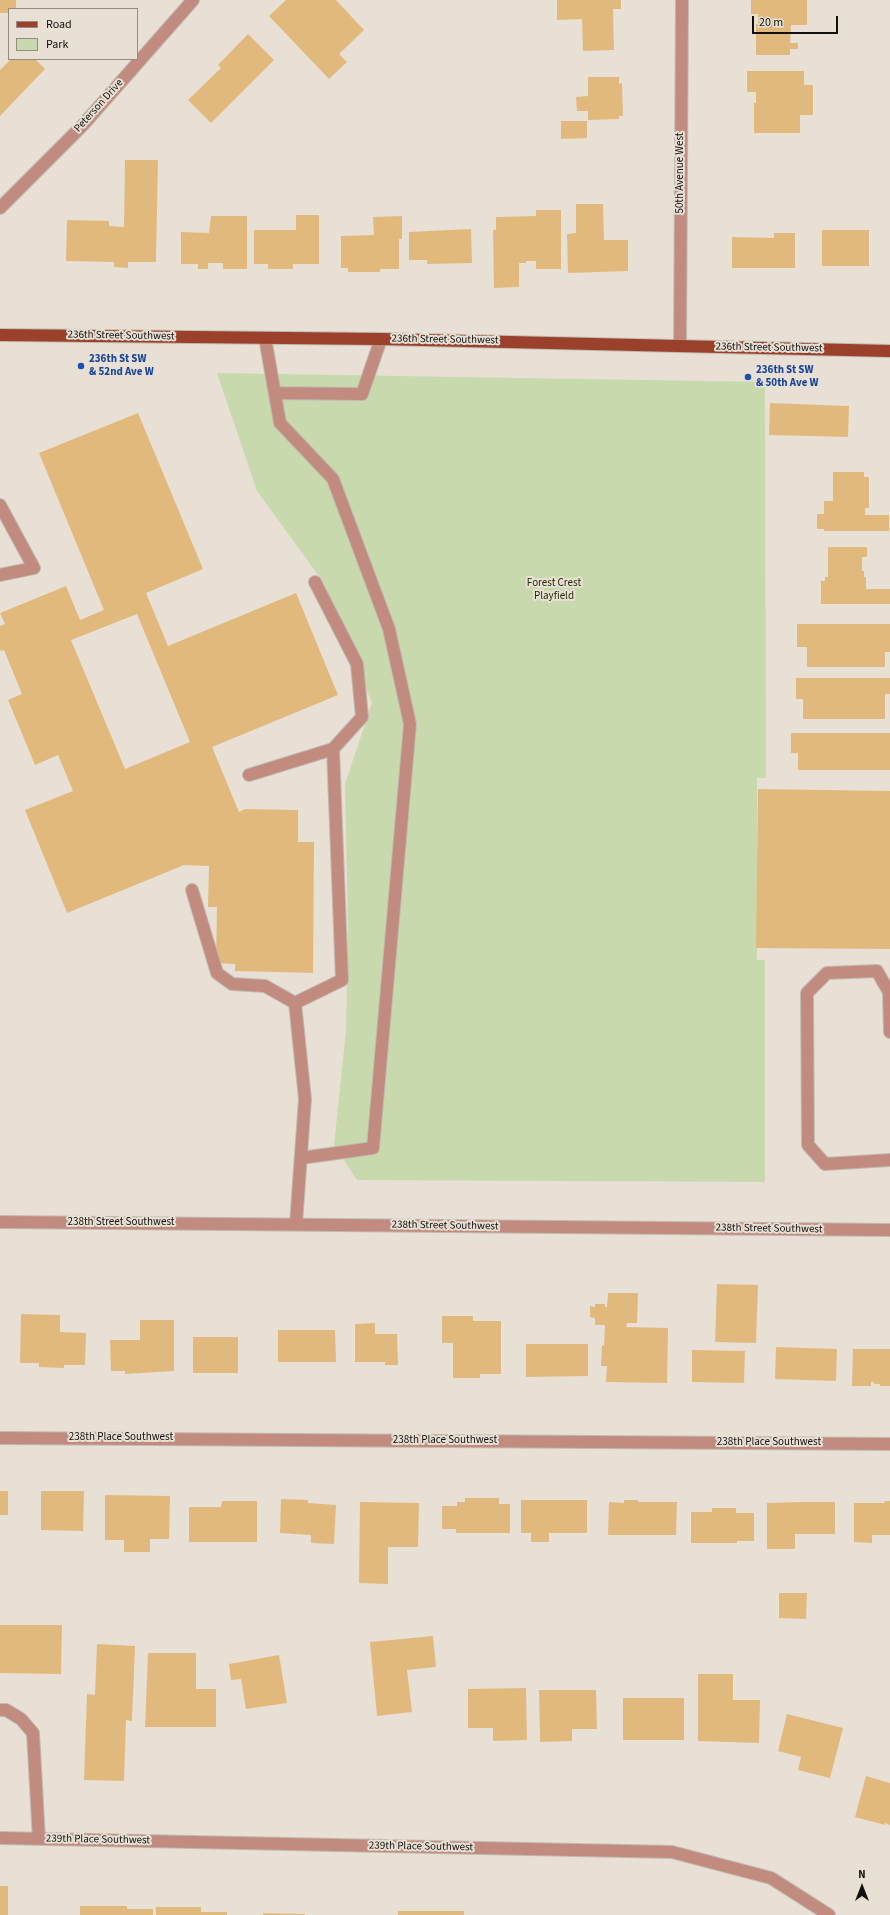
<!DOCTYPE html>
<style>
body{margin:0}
#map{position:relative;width:890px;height:1915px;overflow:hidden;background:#e8e0d5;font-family:"Source Sans 3",sans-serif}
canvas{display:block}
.legend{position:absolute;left:8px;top:8px;width:130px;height:52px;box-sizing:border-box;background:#e8e0d5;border:1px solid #928c85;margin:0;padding:5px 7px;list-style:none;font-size:12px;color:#120f0c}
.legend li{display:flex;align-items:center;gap:8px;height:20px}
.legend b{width:20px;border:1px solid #928c85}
.north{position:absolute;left:842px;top:1867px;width:40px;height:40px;-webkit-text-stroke:3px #e8e0d5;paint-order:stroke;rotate:0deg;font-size:11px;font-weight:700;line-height:16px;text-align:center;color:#120f0c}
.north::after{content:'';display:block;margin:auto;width:14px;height:18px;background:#120f0c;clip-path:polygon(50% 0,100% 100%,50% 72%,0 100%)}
.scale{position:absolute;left:752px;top:16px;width:86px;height:18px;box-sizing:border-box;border:2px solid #120f0c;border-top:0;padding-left:5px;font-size:12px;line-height:14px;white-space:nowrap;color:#120f0c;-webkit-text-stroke:3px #e8e0d5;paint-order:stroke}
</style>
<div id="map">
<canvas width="890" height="1915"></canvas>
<ul class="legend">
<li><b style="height:5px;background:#9b402a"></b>Road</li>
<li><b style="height:11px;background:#c8d9ad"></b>Park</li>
</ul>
<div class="north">N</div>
<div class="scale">20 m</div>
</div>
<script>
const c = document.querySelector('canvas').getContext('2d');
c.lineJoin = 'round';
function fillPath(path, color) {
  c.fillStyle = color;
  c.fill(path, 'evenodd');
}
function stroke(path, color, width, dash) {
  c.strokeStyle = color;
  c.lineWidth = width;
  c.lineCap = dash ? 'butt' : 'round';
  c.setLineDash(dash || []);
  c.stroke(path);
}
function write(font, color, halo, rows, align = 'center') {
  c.font = font + ' "Source Sans 3",sans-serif';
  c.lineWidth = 4;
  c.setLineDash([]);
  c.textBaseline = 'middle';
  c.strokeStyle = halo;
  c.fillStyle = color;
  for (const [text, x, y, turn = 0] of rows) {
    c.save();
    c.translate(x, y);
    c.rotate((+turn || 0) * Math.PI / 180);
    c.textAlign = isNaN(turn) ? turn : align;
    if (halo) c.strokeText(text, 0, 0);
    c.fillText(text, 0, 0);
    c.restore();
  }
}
fillPath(new Path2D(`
 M217 373 765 382 766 778H757V960H765V1182L357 1180 334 1145 346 1031 348 928 345 784 372 703 321 579 257 491Z`), '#c8d9ad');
fillPath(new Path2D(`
 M0 0H16V9H9V13H0Z
 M286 0H336L364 30 339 54 347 62 329 79 269 16Z
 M557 0H621V9H613L614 50 583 51 582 19 557 20Z
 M751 0H807V25H791L790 43H798V49H790V55H756V24H758V14H751Z
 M248 34 274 60 211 123 188 100 221 68 218 65Z
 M11 59H35L45 69 0 116V70Z
 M747 71H804V85H813V115H800V133H754V103H756V92H747Z
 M588 77H619V84L622 83 623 116H619V119L588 120V111H577L576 97 588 96Z
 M561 121H587V138L561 139Z
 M125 160H158L156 262H128V268L114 267V262L66 261 67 220 109 221V226L124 227Z
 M576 204H603L604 240H628V271L568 273 567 234 576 233Z
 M536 210H561V269H536V261H526V263H519V287L494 288 493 230H496V217L536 216Z
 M296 215H319V264H293V269H268V264H254V230H296Z
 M211 216H247V269H223V263H208V269H198V264H181V232L209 233Z
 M402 216V239H399V269H380V272H348V268H341V236L374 235 373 217Z
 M471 229 472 263 427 264V260H409V232Z
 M822 230H869V266H822Z
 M774 233H795V268H732V237L774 238Z
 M770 403 849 406 848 437 769 435Z
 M138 413 203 569 146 593 168 646 296 593 338 695 212 747 239 812 245 809 298 810V842H314L313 973 235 971V964L216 963 217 907H208L209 866 184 865 67 913 25 810 73 791 58 755 35 765 8 700 22 694 4 650 1 651 0 649V626L5 624 0 613 66 586 80 620 104 610 39 453ZM137 614 190 742 125 769 71 640Z
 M833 472H864V477H869V508H865V515H889V531H824V529H817V514H824V501H833Z
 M828 547H867V557H862V571H864V577H866V589H890V604H821V581H825V577H828Z
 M797 624H890V652H885V667H807V647H797Z
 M796 678H890V694H885V719H803V699H796Z
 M791 733H890V770H798V753H791Z
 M758 789 890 791V949L756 948Z
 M717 1284 758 1285 756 1343 715 1342Z
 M608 1293H638L637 1323H627L626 1327 668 1328 667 1383 606 1382 607 1366H601L602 1345 604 1346 605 1325H595V1318L590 1317V1306L595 1307V1304H605V1307H607Z
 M21 1314 60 1315V1332L86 1333 85 1365H64V1368L39 1367V1363H20Z
 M442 1316H473V1321H501V1374H480V1378H453V1343H442Z
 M140 1320H174V1371L125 1374V1371H111L110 1340H140Z
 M375 1323V1334H397L398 1365H385V1362H355V1324Z
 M278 1330H335L336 1362H278Z
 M193 1337H238V1373H193Z
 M526 1344H588V1376L526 1377Z
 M776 1347 837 1349 836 1381 775 1379Z
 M853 1349H890V1386H880V1384H874V1382H871V1386H852Z
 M692 1350 745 1351 744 1383 692 1382Z
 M0 1491H8V1515H0Z
 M41 1491H84L83 1531 41 1530Z
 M105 1495 170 1496 169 1539H150V1552H124V1540H105Z
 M465 1498H499V1504H510V1533H456V1529H442V1506H457V1502H465Z
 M281 1499 308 1500V1503L336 1505 334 1544 311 1543V1535L280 1533Z
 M521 1500H587V1533H549V1542H531V1533H521Z
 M624 1500H638V1502H677L676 1535H608L609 1502 624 1503Z
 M222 1501H257V1542H189V1507H221Z
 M885 1501H890V1535H872V1543L854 1542V1503H884Z
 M360 1502 419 1503 418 1547H388V1584L359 1583Z
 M803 1502H835V1534H795V1549H767V1503Z
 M712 1508H736V1513H754V1541H737V1543H691V1512H712Z
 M779 1593H807L806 1619 779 1618Z
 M0 1625H62L61 1674 0 1673Z
 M433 1636 436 1667 407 1670 412 1712 377 1716 370 1642Z
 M97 1644 135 1646 132 1721 126 1720 124 1781 84 1780 87 1694 95 1695Z
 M148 1653H196V1689H216V1727H145Z
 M279 1655 287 1703 246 1709 241 1679 231 1680 229 1664Z
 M698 1674H733V1700H760L759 1743 698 1741Z
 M526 1688 527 1740 493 1741V1728H468V1689Z
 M539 1690H596L597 1729H572V1741L540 1742Z
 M623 1698H684V1740H623Z
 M787 1714 843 1728 830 1778 798 1770 801 1757 778 1751Z
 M866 1776 890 1783V1825L885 1823V1825L855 1817Z
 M0 1886H8V1915H0Z
 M80 1906H127V1909H153V1915H80Z
 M156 1907H201V1912H227V1915H156Z
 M398 1911H464V1915H398Z
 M263 1913 305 1914V1915H263Z`), '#e2b97d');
const minor = new Path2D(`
 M0 208 82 126 193 0
 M265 338 280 423 333 479 389 629 410 724 373 1148 301 1158
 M680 346 682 0
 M275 393 362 394 381 339
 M0 505 34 568 0 575
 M315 582 357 664 362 717 333 749
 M249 775 333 749 342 980 295 1003
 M192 890 217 973 232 984 265 986 295 1003
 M295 1003 305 1099 296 1224
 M890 1032 889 992 877 971 827 973 807 993 808 1145 825 1164 890 1160
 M0 1222 890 1230
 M0 1438 890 1444
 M0 1710H6L21 1719 33 1733 39 1839
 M0 1838 672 1852 771 1878 829 1915`);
const major = new Path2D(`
 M0 335 381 339 890 351`);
stroke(minor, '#c1bab1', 14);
stroke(major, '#c1bab1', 14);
stroke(minor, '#c18c7f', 12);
stroke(major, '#9b402a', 12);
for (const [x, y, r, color] of [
 [81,366,4,"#1a4fb4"],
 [748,377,4,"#1a4fb4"]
]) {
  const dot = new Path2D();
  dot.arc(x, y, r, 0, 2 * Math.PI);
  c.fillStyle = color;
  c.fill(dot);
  stroke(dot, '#e8e0d5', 1.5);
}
write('11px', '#120f0c', '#e8e0d5', [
 ["Peterson Drive",99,106,-48],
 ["50th Avenue West",681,173,-90],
 ["236th Street Southwest",121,336,1],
 ["236th Street Southwest",445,340,1],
 ["236th Street Southwest",769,348,1],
 ["238th Street Southwest",121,1223],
 ["238th Street Southwest",445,1226,1],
 ["238th Street Southwest",769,1229,1],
 ["238th Place Southwest",121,1438],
 ["238th Place Southwest",445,1441],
 ["238th Place Southwest",769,1443],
 ["239th Place Southwest",98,1840,1],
 ["239th Place Southwest",421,1847,1]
]);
write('bold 11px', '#164399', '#e8e0d5', [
 ["236th St SW",89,360],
 ["& 52nd Ave W",89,373],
 ["236th St SW",756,371],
 ["& 50th Ave W",756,384]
], 'left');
write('11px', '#212f00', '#e8e0d5', [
 ["Forest Crest",554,584],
 ["Playfield",554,597]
]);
</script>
